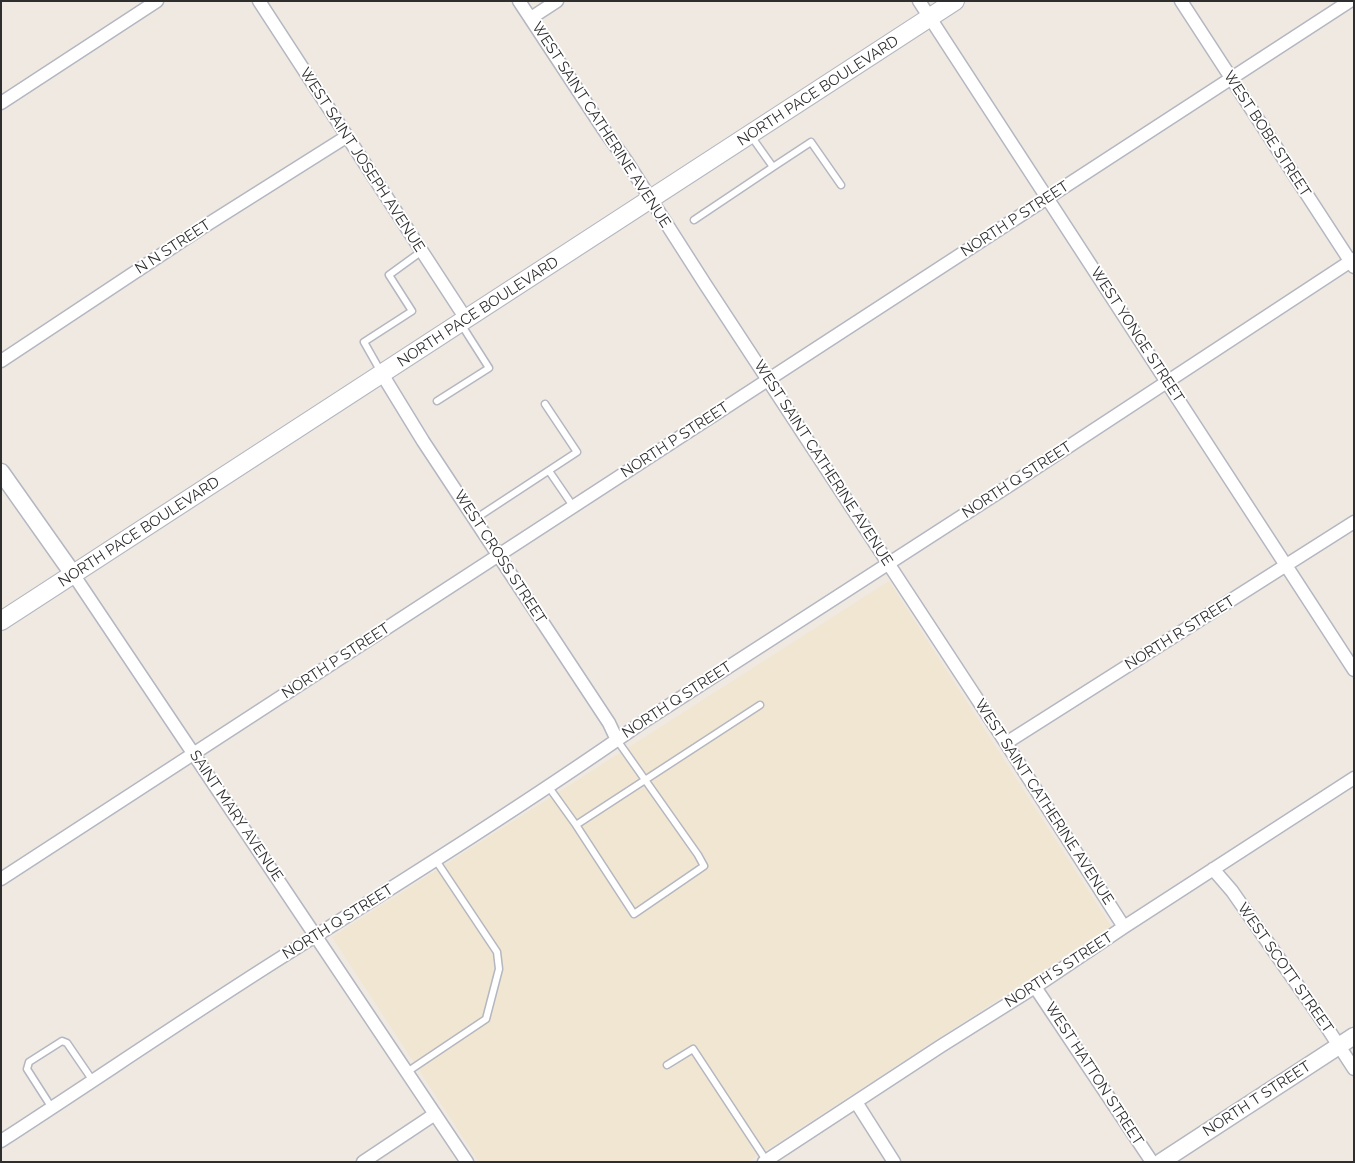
<!DOCTYPE html>
<style>
body{margin:0}
#map{position:relative;width:1355px;height:1163px;overflow:hidden;background:#efe9e1;font-family:Raleway,sans-serif}
canvas{display:block}
.frame{position:absolute;inset:0;border:2px solid #2e2e2e;pointer-events:none}
</style>
<div id="map">
<canvas width="1355" height="1163"></canvas>
<div class="frame"></div>
</div>
<script>
const c = document.querySelector('canvas').getContext('2d');
c.lineJoin = 'round';
function fillPath(path, color) {
  c.fillStyle = color;
  c.fill(path, 'evenodd');
}
function stroke(path, color, width, dash) {
  c.strokeStyle = color;
  c.lineWidth = width;
  c.lineCap = dash ? 'butt' : 'round';
  c.setLineDash(dash || []);
  c.stroke(path);
}
function write(font, color, halo, rows, align = 'center') {
  c.font = font + ' Raleway,sans-serif';
  c.lineWidth = 4;
  c.setLineDash([]);
  c.textBaseline = 'middle';
  c.strokeStyle = halo;
  c.fillStyle = color;
  for (const [text, x, y, turn = 0] of rows) {
    c.save();
    c.translate(x, y);
    c.rotate((+turn || 0) * Math.PI / 180);
    c.textAlign = isNaN(turn) ? turn : align;
    if (halo) c.strokeText(text, 0, 0);
    c.fillText(text, 0, 0);
    c.restore();
  }
}
fillPath(new Path2D(`
 M889 581 1111 926 748 1162H479L332 937Z`), '#f0e6d1');
const service = new Path2D(`
 M773 167 811 142 841 185
 M694 220 773 167 751 136
 M381 372 364 342 412 311 389 275 422 251
 M437 401 489 368 461 324
 M549 471 573 506
 M475 519 577 452 545 404
 M548 786 576 825 634 914 704 866 698 855 617 740
 M576 825 760 705
 M667 1065 693 1049 766 1160
 M407 1072 486 1019 499 969 497 952 435 859
 M52 1108 27 1069 29 1062 62 1041 67 1043 93 1081`);
const minor = new Path2D(`
 M259 1 466 319
 M519 1 604 130 627 162 705 284 1006 743 1124 927
 M919 1 1354 670
 M1181 1 1354 267
 M531 18 557 1
 M1 103 157 1
 M1 361 197 231 346 137
 M382 374 423 441 609 723 617 740
 M73 574 467 1162
 M1006 743 1354 522
 M1213 869 1232 891 1326 1026 1354 1069
 M1 879 1350 1
 M1035 987 1152 1162
 M856 1102 894 1162
 M1 1141C95 1080 187 1017 282 957 401 882 521 807 637 726L1010 485 1354 259
 M363 1162 435 1114
 M764 1162 941 1046 1035 987 1124 927 1354 778`);
const tertiary = new Path2D(`
 M1 472 73 574
 M1161 1162 1354 1036`);
const secondary = new Path2D(`
 M1 621 955 1`);
stroke(service, '#b4b7c1', 9);
stroke(minor, '#b4b7c1', 15);
stroke(tertiary, '#b4b7c1', 19);
stroke(secondary, '#b4b7c1', 20);
stroke(service, '#fff', 6);
stroke(minor, '#fff', 12);
stroke(tertiary, '#fff', 16);
stroke(secondary, '#fff', 18);
write('15px', '#2e2e2e', '#fff', [
 ["NORTH PACE BOULEVARD",818,91,-33],
 ["WEST SAINT CATHERINE AVENUE",601,125,57],
 ["WEST BOBE STREET",1267,134,57],
 ["WEST SAINT JOSEPH AVENUE",362,160,57],
 ["NORTH P STREET",1015,219,-33],
 ["N N STREET",173,247,-33],
 ["NORTH PACE BOULEVARD",478,312,-33],
 ["WEST YONGE STREET",1137,335,57],
 ["NORTH P STREET",675,440,-33],
 ["WEST SAINT CATHERINE AVENUE",823,463,57],
 ["NORTH Q STREET",1017,480,-33],
 ["NORTH PACE BOULEVARD",139,532,-33],
 ["WEST CROSS STREET",500,557,57],
 ["NORTH R STREET",1180,633,-32],
 ["NORTH P STREET",336,661,-33],
 ["NORTH Q STREET",677,700,-33],
 ["WEST SAINT CATHERINE AVENUE",1044,802,57],
 ["SAINT MARY AVENUE",236,816,56],
 ["NORTH Q STREET",338,922,-32],
 ["WEST SCOTT STREET",1285,968,55],
 ["NORTH S STREET",1059,970,-33],
 ["WEST HATTON STREET",1094,1074,57],
 ["NORTH T STREET",1257,1099,-33]
]);
</script>
